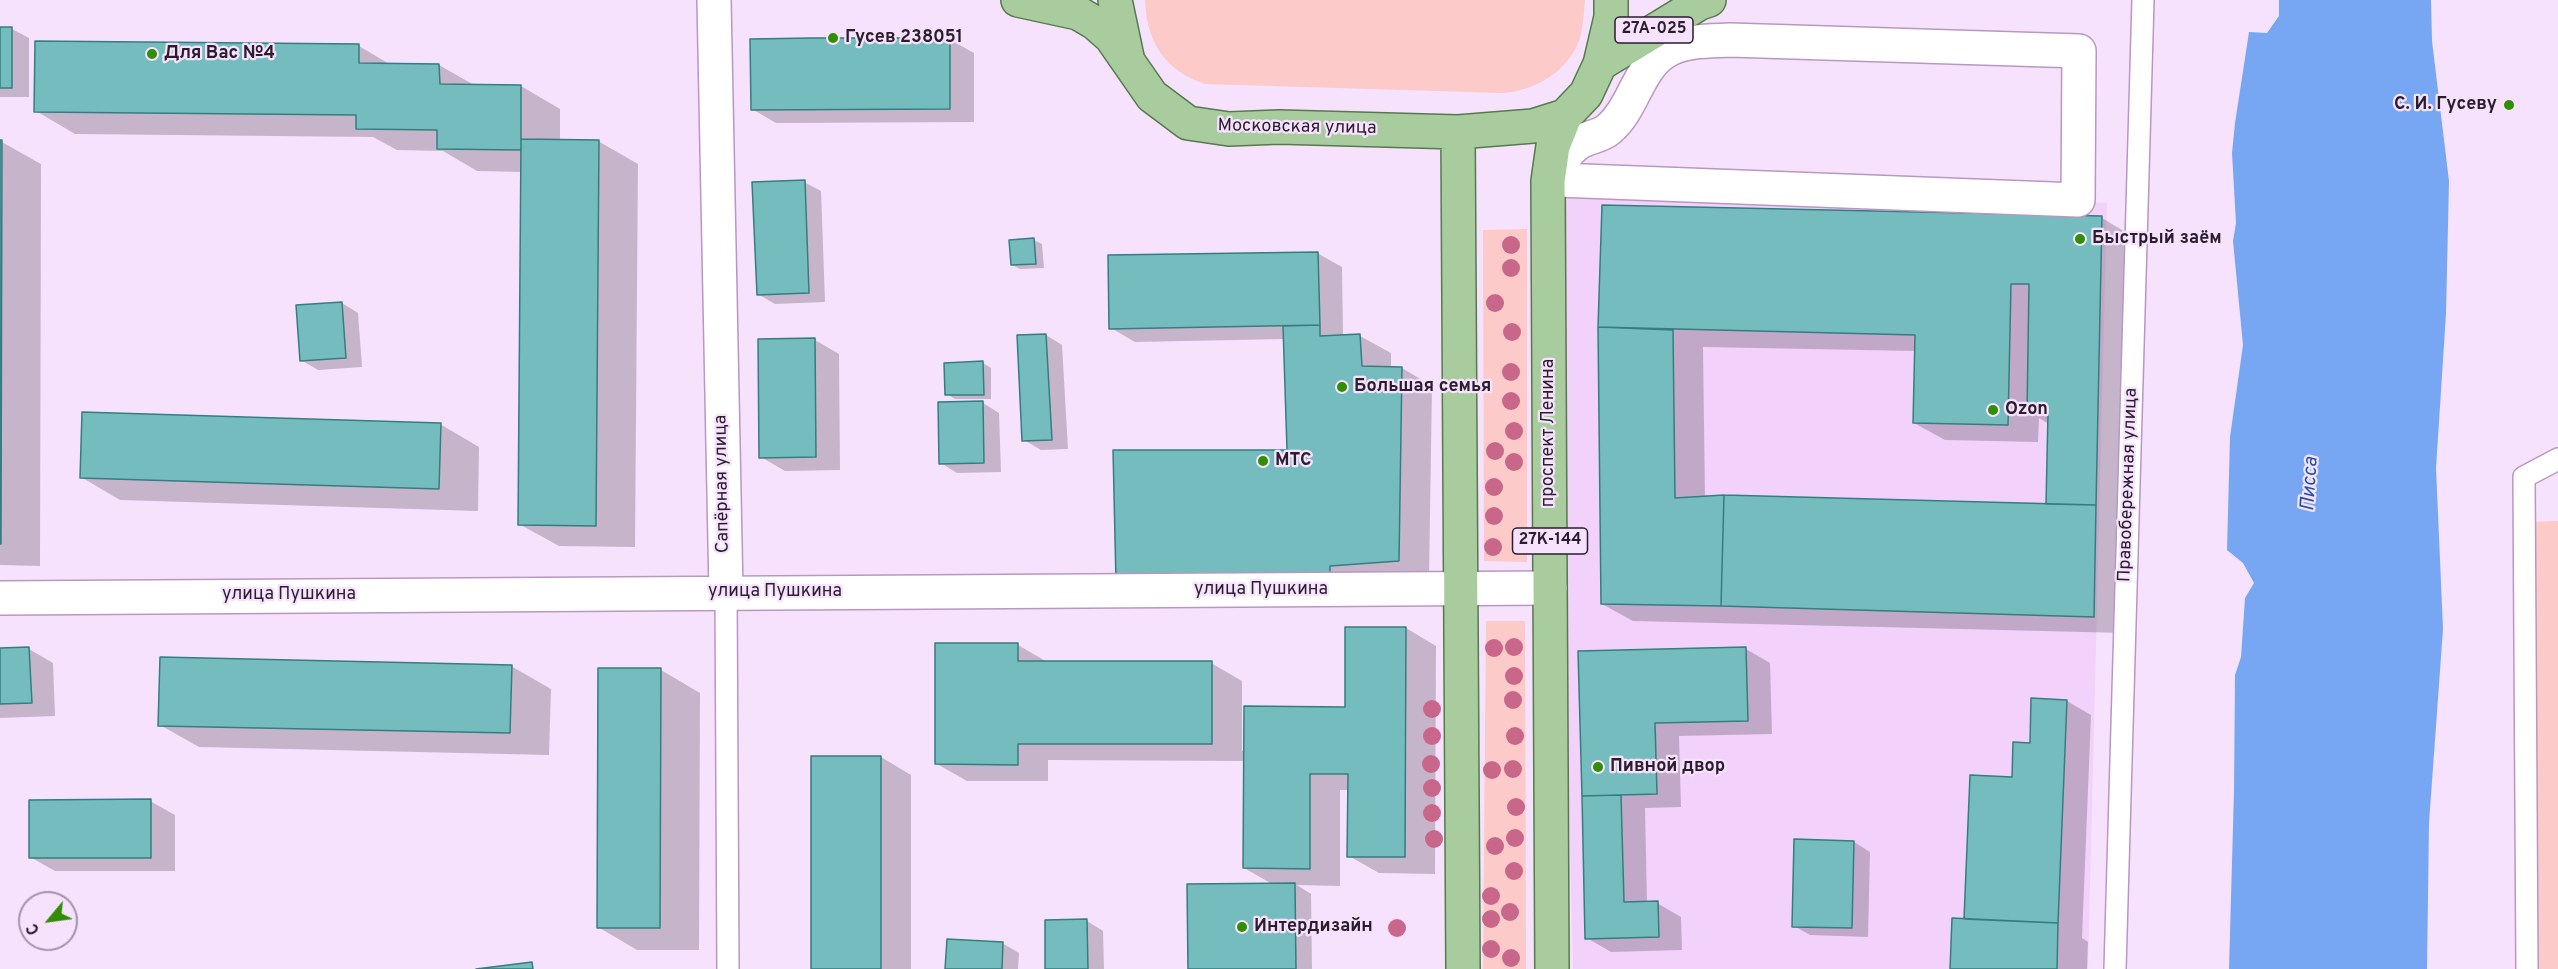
<!DOCTYPE html>
<meta charset="utf-8">
<style>
body{margin:0}
#map{position:relative;width:2558px;height:969px;overflow:hidden;background:#f7e2fd;font-family:Overpass,sans-serif}
canvas{display:block}
.north{position:absolute;left:18px;top:891px;width:60px;height:60px;box-sizing:border-box;background:#f7e2fd;border:2px solid #a593aa;border-radius:50%;rotate:241deg;font-size:16px;font-weight:700;line-height:24px;text-align:center;color:#2a1d2d}
.north::after{content:'';display:block;margin:auto;width:21px;height:27px;background:#318e00;clip-path:polygon(50% 0,100% 100%,50% 72%,0 100%)}
</style>
<div id="map">
<canvas width="2558" height="969"></canvas>
<div class="north">С</div>
</div>
<script>
const c = document.querySelector('canvas').getContext('2d');
c.lineJoin = 'round';
function fillPath(path, color) {
  c.fillStyle = color;
  c.fill(path, 'evenodd');
}
function stroke(path, color, width, dash) {
  c.strokeStyle = color;
  c.lineWidth = width;
  c.lineCap = dash ? 'butt' : 'round';
  c.setLineDash(dash || []);
  c.stroke(path);
}
function write(font, color, halo, rows, align = 'center') {
  c.font = font + ' Overpass,sans-serif';
  c.lineWidth = 4.5;
  c.setLineDash([]);
  c.textBaseline = 'middle';
  c.strokeStyle = halo;
  c.fillStyle = color;
  for (const [text, x, y, turn = 0] of rows) {
    c.save();
    c.translate(x, y);
    c.rotate((+turn || 0) * Math.PI / 180);
    c.textAlign = isNaN(turn) ? turn : align;
    if (halo) c.strokeText(text, 0, 0);
    c.fillText(text, 0, 0);
    c.restore();
  }
}
fillPath(new Path2D(`
 M1554 186 2107 203 2088 969H1573Z`), '#f2d2fb');
fillPath(new Path2D(`
 M1145 0H1585C1584 13 1583 26 1580 38 1569 71 1535 91 1502 93L1205 84C1165 71 1146 41 1145 0Z
 M1527 229V562L1484 561 1483 230Z
 M2558 521V969H2535L2531 522Z
 M1486 621H1525L1526 969H1483Z`), '#fbcac9');
fillPath(new Path2D(`
 M2279 0H2431L2432 41 2449 181 2446 314 2436 468 2443 629 2429 823 2427 969H2229L2234 791 2235 675 2241 657 2245 598 2254 583 2243 563 2227 550 2230 437 2243 345 2233 241 2236 223 2232 153 2235 123 2249 32 2267 33 2279 16Z`), '#77a7f2');
fillPath(new Path2D(`
 M0 29H12L29 38V97H0Z
 M949 39 974 53V122L776 123 752 109Z
 M359 46 391 65H439L474 85 521 86 560 109V141H598L638 164 635 547 559 546 519 524 522 172 477 171 443 151 397 150 373 137 75 134 36 111Z
 M0 141 41 164 40 566 0 565Z
 M804 182 821 191 825 302 775 304 758 294Z
 M2102 218 2132 236 2124 633 1633 621 1602 604 1599 327ZM1703 347 1916 351 1914 423 1945 440 2038 442 2039 418 2049 424 2047 506 1705 498Z
 M1034 240 1042 244 1044 268 1020 269 1012 265Z
 M1317 253 1342 267 1343 336H1360L1391 353V368H1402L1432 386 1429 578 1148 599 1289 451 1285 339 1135 342 1111 328Z
 M342 303 358 313 362 367 318 370 301 360Z
 M1046 335 1062 345 1068 449 1041 450 1024 440Z
 M815 340 839 354 840 470 785 471 761 457Z
 M983 363 991 368V399H955L947 394Z
 M983 403 999 413 1001 472 957 473 941 463Z
 M440 424 479 447 478 511 120 500 81 477Z
 M1406 628 1436 646 1435 874 1379 873 1349 856V790H1340V886L1297 885 1311 894 1312 969H1190L1274 885 1244 868 1245 761 1048 760V781H967L937 764 1018 645 1049 663H1211L1242 681V751H1245L1346 708Z
 M29 649 53 663 55 716 0 718V650Z
 M1746 649 1770 663 1772 734 1679 736 1681 807 1645 808 1647 903H1657L1681 917 1682 950 1611 952 1587 938 1579 653Z
 M511 666 551 689 549 755 199 747 160 725Z
 M661 670 700 693 699 950H637L598 927Z
 M2067 701 2091 715 2082 938 2088 942 2087 969H1951L2013 778 2031 744Z
 M881 757 911 775V969H812Z
 M150 801 175 815V871H55L30 857Z
 M1854 842 1870 852 1868 937 1810 935 1794 926Z
 M1087 921 1103 931 1104 969H1047Z
 M1002 943 1019 953 1018 969H947Z`), '#0003');
const building = new Path2D(`
 M0 27H12V88H0Z
 M811 38H950V109L751 110 750 39Z
 M35 41 359 44V63L439 64 440 84 521 85V150L437 149V130L356 129V115L34 112Z
 M521 139 599 140 596 526 518 525Z
 M0 140H2L1 544H0Z
 M805 180 809 293 757 295 752 182Z
 M1602 205 2102 216 2096 505 2046 504 2048 413H2027L2029 284H2011L2008 425 1913 423 1915 335 1598 327Z
 M1034 238 1036 264 1011 265 1009 240Z
 M1318 252 1320 325 1109 329 1108 255Z
 M342 302 346 358 300 361 296 305Z
 M1320 325V336L1360 334 1362 366 1402 367 1399 561 1330 566V577L1116 582 1113 450H1287L1283 326Z
 M1598 327 1673 330 1675 498 1724 495 1721 606 1601 604Z
 M1046 334 1052 440 1022 441 1017 335Z
 M815 338 816 457 759 458 758 339Z
 M983 361 984 395H945L944 363Z
 M983 401 984 463 939 464 938 402Z
 M82 412 441 423 439 489 80 478Z
 M1724 495 2096 505 2094 617 1721 606Z
 M1345 627H1406L1405 857H1347L1348 774H1310V869L1243 868 1244 706 1345 707Z
 M935 643H1018V661H1212V744H1018V765L935 764Z
 M29 647 32 703 0 704V648Z
 M1746 647 1748 721 1655 723 1657 794 1582 796 1578 651Z
 M160 657 512 665 510 733 158 726Z
 M598 668H661L660 928H597Z
 M2031 698 2067 700 2058 923 1964 919 1970 775 2012 777 2013 742 2030 743Z
 M811 756H881V969H811Z
 M1621 795 1624 902 1658 901 1659 937 1585 939 1582 796Z
 M151 799V858H29V800Z
 M1794 839 1854 841 1852 928 1792 927Z
 M1295 883 1296 969H1188L1187 884Z
 M1952 918 2058 923 2057 969H1950Z
 M1087 919 1088 969H1045V920Z
 M947 939 1003 942 1002 969H945Z
 M532 962 533 969H476Z`);
fillPath(building, '#75bcbf');
stroke(building, '#357d80', 1.5);
const lane = new Path2D(`
 M726 592 728 969
 M2115 969 2143 0
 M2527 969 2524 477 2558 459`);
const street = new Path2D(`
 M714 0 726 592
 M1730 40 2079 51 2078 200 1558 180C1557 166 1567 150 1580 142 1589 137 1601 136 1609 129 1635 107 1638 64 1670 49 1688 40 1711 41 1730 40Z
 M0 598 1550 588`);
const primary = new Path2D(`
 M1018 0 1078 13 1095 23 1111 37 1152 96 1188 123 1229 129 1279 127 1458 132 1533 126 1565 116 1586 94 1600 64 1611 17V0
 M1115 0 1127 57
 M1600 64 1700 3 1709 0
 M1458 132 1463 969
 M1552 969 1548 181 1553 146 1565 116`);
stroke(lane, '#b997c2', 24);
stroke(street, '#b997c2', 36);
stroke(primary, '#57794e', 36);
stroke(lane, '#fff', 21);
stroke(street, '#fff', 33);
stroke(primary, '#a9cc9f', 33);
c.fillStyle = '#c9678a';
for (const [x, y] of [
 [1511,245],
 [1511,268],
 [1495,303],
 [1512,332],
 [1511,372],
 [1511,401],
 [1514,431],
 [1495,451],
 [1514,462],
 [1494,487],
 [1494,516],
 [1493,547],
 [1514,647],
 [1494,648],
 [1514,676],
 [1513,700],
 [1432,709],
 [1432,736],
 [1515,736],
 [1431,764],
 [1513,769],
 [1492,770],
 [1432,788],
 [1516,807],
 [1432,813],
 [1515,838],
 [1434,839],
 [1495,846],
 [1514,871],
 [1491,896],
 [1510,912],
 [1491,919],
 [1397,928],
 [1491,949],
 [1511,958]
]) {
  c.beginPath();
  c.arc(x, y, 9, 0, 2 * Math.PI);
  c.fill();
}
for (const [x, y, r, color] of [
 [833,38,6,"#318e00"],
 [152,54,6,"#318e00"],
 [2509,105,6,"#318e00"],
 [2080,239,6,"#318e00"],
 [1342,387,6,"#318e00"],
 [1993,410,6,"#318e00"],
 [1263,461,6,"#318e00"],
 [1598,767,6,"#318e00"],
 [1242,927,6,"#318e00"]
]) {
  const dot = new Path2D();
  dot.arc(x, y, r, 0, 2 * Math.PI);
  c.fillStyle = color;
  c.fill(dot);
  stroke(dot, '#f7e2fd', 2);
}
for (const [x, y, w] of [
 [1654,30,78],
 [1550,541,75]
]) {
  const box = new Path2D();
  box.roundRect(x - w / 2, y - 13, w, 26, 4.5);
  c.fillStyle = '#f7e2fd';
  c.fill(box);
  stroke(box, '#2a1d2d', 1.5);
}
write('bold 16px', '#2a1d2d', null, [
 ["27А-025",1654,30],
 ["27К-144",1550,541]
]);
write('bold 18px', '#2a1d2d', '#f7e2fd', [
 ["Гусев 238051",845,38],
 ["Для Вас №4",164,54],
 ["С. И. Гусеву",2497,105,"right"],
 ["Быстрый заём",2092,239],
 ["Большая семья",1354,387],
 ["Ozon",2005,410],
 ["МТС",1275,461],
 ["Пивной двор",1610,767],
 ["Интердизайн",1254,927]
], 'left');
write('18px', '#2a1d2d', '#f7e2fd', [
 ["Московская улица",1297,128,1],
 ["проспект Ленина",1549,433,-90],
 ["Сапёрная улица",723,484,-91],
 ["Правобережная улица",2129,485,-88],
 ["улица Пушкина",1261,590],
 ["улица Пушкина",775,592],
 ["улица Пушкина",289,595]
]);
write('italic 20px', '#1d53a6', '#f7e2fd', [
 ["Писса",2311,484,-86]
]);
</script>
